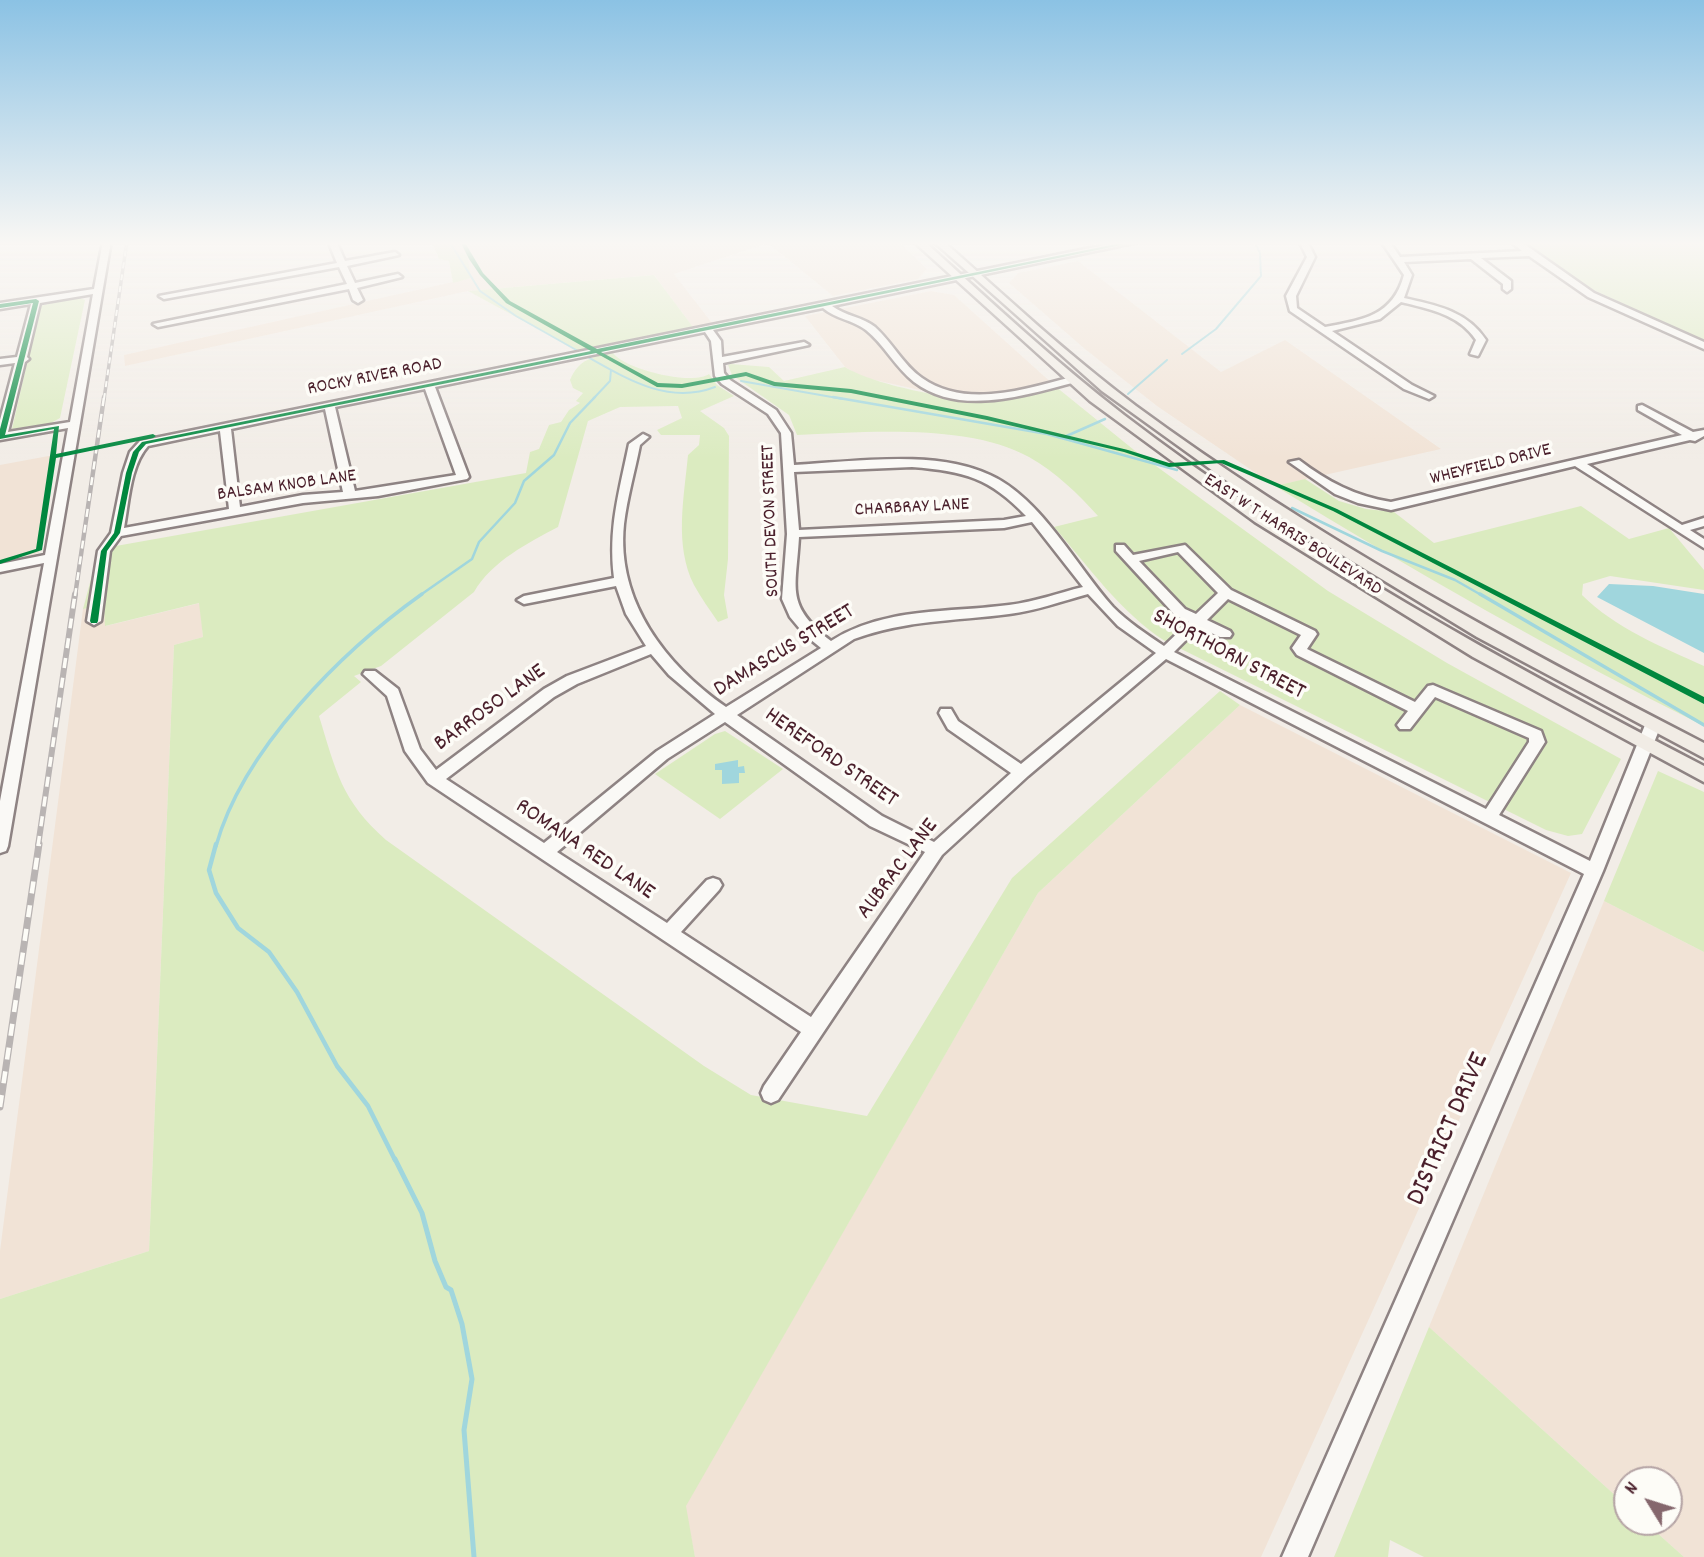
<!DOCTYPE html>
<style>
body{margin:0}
#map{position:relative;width:1704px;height:1557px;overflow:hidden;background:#f2ede7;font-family:Dekko,sans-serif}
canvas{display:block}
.north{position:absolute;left:1613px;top:1466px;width:70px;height:70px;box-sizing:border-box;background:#fdfcf7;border:2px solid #b5a4a5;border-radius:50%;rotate:308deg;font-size:19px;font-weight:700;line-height:28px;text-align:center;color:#4a1f2b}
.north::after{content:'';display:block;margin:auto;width:24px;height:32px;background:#85676d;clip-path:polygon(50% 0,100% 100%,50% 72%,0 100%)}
</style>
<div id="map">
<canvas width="1704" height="1557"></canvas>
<div class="north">N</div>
</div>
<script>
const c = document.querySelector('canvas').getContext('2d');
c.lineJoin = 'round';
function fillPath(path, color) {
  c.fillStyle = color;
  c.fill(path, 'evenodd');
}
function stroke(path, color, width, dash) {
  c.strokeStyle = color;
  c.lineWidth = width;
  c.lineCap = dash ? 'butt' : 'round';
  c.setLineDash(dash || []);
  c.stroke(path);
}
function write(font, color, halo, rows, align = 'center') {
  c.font = font + ' Dekko,sans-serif';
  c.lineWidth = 7;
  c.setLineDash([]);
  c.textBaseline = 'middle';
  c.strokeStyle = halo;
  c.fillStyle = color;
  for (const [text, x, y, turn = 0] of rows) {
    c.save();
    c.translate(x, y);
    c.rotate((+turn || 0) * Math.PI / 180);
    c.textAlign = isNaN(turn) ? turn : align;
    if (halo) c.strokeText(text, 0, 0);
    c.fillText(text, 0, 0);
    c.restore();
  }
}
fillPath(new Path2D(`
 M450 241H898L927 269 918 279 833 296 768 243 674 274 712 323 693 327 654 275 468 291 125 366 124 355 471 278 451 249Z
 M1078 261 1221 372 1285 340 1441 449 1275 486 1157 406 1085 349 1009 283 1018 273Z
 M931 291 954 295 1055 386 989 400 952 397 861 377 845 367 805 316Z
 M54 455 39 553 0 562V465Z
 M200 603 203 637 174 645 149 1251 0 1299V1251L83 609 104 605 106 626Z
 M1240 705 1571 873 1261 1557H695L685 1506 1038 893Z
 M1604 901 1704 952V1557H1684L1645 1522H1669V1480H1627V1506L1429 1327Z`), '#f1e3d6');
fillPath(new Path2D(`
 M427 241H450L451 249 467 255 471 278 453 283 449 261 439 259 434 247Z
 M1523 241H1704V341L1587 287Z
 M654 275 693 327 577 350 468 291Z
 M78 297 85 300 60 418 51 423 12 429 40 306Z
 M613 353C624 369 692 386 709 374L717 385 734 396 700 411 724 428 729 436 728 559 724 595 728 618 718 622C710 610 701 598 694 585 674 545 684 498 688 455L699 445 700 435H661L657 430 682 418 678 406 620 407 588 421 558 527C528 543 492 561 474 592L381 666 354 676 361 682 319 716C336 771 341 800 386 840L704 1066 751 1095 867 1116 1012 878 1220 691 1240 705 1038 893 686 1506 695 1557H0V1299L149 1251 174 645 203 637 199 603 105 626 104 605 83 609 99 549 526 473 530 452 539 449 549 425 561 422 569 410 580 403 576 401 583 393 573 388 570 380C579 359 592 357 613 353Z
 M731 364 769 367 784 381 845 367C871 384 960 403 991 399 1012 397 1034 391 1055 386L1134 450 1328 591 1447 663 1621 759 1582 834 1568 836 1546 830 1165 641C1120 612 1089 567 1054 527L1098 516C1078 494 1056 472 1029 457 969 423 863 432 797 435L789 415 732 375 728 365Z
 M1305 479 1339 501 1366 509 1394 512 1434 543 1581 506 1629 539 1669 528 1704 570V590L1610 576 1583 584 1582 595C1615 628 1662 647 1704 666V726C1557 653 1415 572 1275 486Z
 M725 731 783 769 720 819 655 774 715 734Z
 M1658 771 1704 792V952L1604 901Z
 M1429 1327 1627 1506V1522H1645L1684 1557H1424L1390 1540 1388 1557H1334Z`), '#dbebc0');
fillPath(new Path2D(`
 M1609 584 1653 586 1704 594V653L1597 597Z
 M738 760V767L744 766 745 773H739V783L722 784V770H715V764Z`), '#a0d6dd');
stroke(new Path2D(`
 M449 241 480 291 516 316 578 351
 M1182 354 1216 329 1261 276 1260 253 1254 241
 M586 356C627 379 668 405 715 387
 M741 381 843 399
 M1128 394 1167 360
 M593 399 610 381 611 370`), '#a0d6dd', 2);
stroke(new Path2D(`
 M833 397 1047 434 1177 470
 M1062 438 1105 419
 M1292 508 1382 551 1455 580 1483 596
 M419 596 472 559 479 542 515 503 524 481 554 455 570 423 595 397`), '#a0d6dd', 2.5);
stroke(new Path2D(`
 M1480 594 1704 725
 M216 846C243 749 342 651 422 594`), '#a0d6dd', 3.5);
stroke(new Path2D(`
 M216 844 209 870 216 893 238 928 269 952 297 992 337 1066 368 1106 395 1160`), '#a0d6dd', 4.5);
stroke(new Path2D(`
 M395 1159 422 1213 435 1261 446 1287 451 1290 462 1324 472 1379 464 1430 474 1557`), '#a0d6dd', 5);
const minor = new Path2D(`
 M103 241H111L8 846 6 851 0 853V801L44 563 0 572V564L45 555 68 428 0 440V420L15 363 0 365V359L17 357 31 304 0 309V303L94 289ZM93 294 70 422 8 432 25 362 29 359 27 357 40 303Z
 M328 241H336L345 261 395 252 399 255 347 266 355 283 398 274 402 277 357 288 363 300 358 303 353 300 349 289 158 327 153 324 347 284 339 267 164 299 159 296 337 263Z
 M1125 241H1143L832 306C845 316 863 317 875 327 892 342 903 365 922 378 966 409 1025 389 1072 377L1077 380 1076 382C1025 395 960 417 914 382 895 367 884 344 866 330 853 320 836 319 823 308L713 330 721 341 722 357 804 342 809 345 723 363 724 373 730 380 776 410 791 433 794 465C854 462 934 449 990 475 1041 498 1076 566 1113 607 1128 622 1146 634 1164 646L1189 622 1175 615 1116 551V545H1124L1133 555 1185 545 1231 590 1315 631 1317 634 1307 649 1415 702 1428 686 1433 685 1541 731 1545 742 1499 815 1590 861 1645 725 1653 720 1661 725 1603 871 1308 1557H1282L1584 874 1166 659 1028 776 942 855 778 1100 771 1103 764 1100 761 1093 764 1086 801 1032 428 783 405 751 387 696 363 674 365 671H375L398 689 420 749 436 770 544 689 567 676 646 646 626 614 616 586 524 604 517 600 524 596 614 578C608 528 619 493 629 444L643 434 649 437 640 445C635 471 627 498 624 524 616 602 666 665 726 707L821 648 805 635 790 617 782 599 787 534 781 433 768 414 722 384 715 376 711 341 705 332 435 387 469 477 467 479 378 496 303 503 121 536 110 551 101 621 94 625 87 621 98 551 111 533 123 473 130 452 140 441ZM425 389 456 475 355 491 335 407ZM325 409 343 492 303 495 240 507 231 429ZM220 431 229 509 124 528C129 502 130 466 148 446ZM912 467C964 471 990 478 1026 516L1004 520 799 530 794 472ZM1032 522 1083 587C1058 593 1035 602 1009 605 949 613 884 607 831 641 785 605 796 590 799 537L1004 528ZM1178 552 1218 593 1196 614 1185 609 1139 561ZM1088 594 1118 626 1156 653 1021 764 958 721 951 709H941L939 713 948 729 1011 773 934 842 882 816 737 715 854 639C905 620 956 621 1009 614 1036 611 1062 601 1088 594ZM1228 599 1301 635 1292 648 1297 655 1408 711 1397 725 1400 729H1410L1435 697 1529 738V742L1486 809 1174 652 1199 627 1220 637H1230L1232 634 1230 631 1207 620ZM651 654 669 675 715 714 657 751 544 843 446 779 554 697 577 684ZM725 722 870 826 925 852 811 1017 681 932 719 890 722 885 719 880 713 878 707 880 667 923 557 852 667 759Z
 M1299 241H1307L1315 257 1296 296 1297 308 1325 327C1363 320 1393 316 1404 275L1381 241H1389L1400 257 1522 251 1510 241H1520L1594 293 1704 342V349L1588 297 1529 256 1481 258 1511 281V289L1507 292 1503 289V284L1471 259 1404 262 1412 275 1404 298C1436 305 1467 311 1486 340L1478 356 1470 354 1476 340C1459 314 1429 309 1401 302L1380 319 1332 331 1412 385 1434 396 1429 399 1404 389 1290 311 1286 296 1307 257Z
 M1642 405 1693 432 1704 430V436L1695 441 1690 440 1587 464 1682 525 1704 518V526L1690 530 1704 539V548L1575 466 1391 510 1358 503 1335 494 1289 462 1299 460C1328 482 1355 496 1391 502L1682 435 1638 410V406Z`);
const major = new Path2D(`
 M913 241H924C990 301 1054 361 1124 415 1304 553 1504 662 1704 766V782L1473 657 1255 522 1090 401Z
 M933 241H943C1006 297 1068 355 1136 406 1314 537 1508 642 1704 743V758L1477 637 1263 507 1102 391Z`);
stroke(minor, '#8e8383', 5);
stroke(major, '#8e8383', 5);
fillPath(minor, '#faf9f6');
fillPath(major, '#f1ece5');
const railFar3 = new Path2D(`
 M104 399 127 241`);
const railFar2 = new Path2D(`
 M75 596 104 397`);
const railFar1 = new Path2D(`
 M38 846 75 594`);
const rail = new Path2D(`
 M0 1107 39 844`);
stroke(railFar3, '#b9b4b3', 3.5);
stroke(railFar2, '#b9b4b3', 4.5);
stroke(railFar1, '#b9b4b3', 6);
stroke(rail, '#b9b4b3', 7);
stroke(railFar3, '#fdfcf7', 2, [6]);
stroke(railFar2, '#fdfcf7', 2.5, [8]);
stroke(railFar1, '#fdfcf7', 3.5, [10]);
stroke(rail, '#fdfcf7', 4.5, [12]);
fillPath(new Path2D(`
 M460 241H464L483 273 510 301 597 349 1131 241H1141L601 352 658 383 682 384 746 372 775 382 851 389 987 416 1128 450 1169 463 1224 460 1337 509 1704 697V704L1333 511 1221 463 1169 467 1124 452 987 420 851 393 774 386 746 376 682 388 657 387 596 353 146 444 139 452 132 473 120 533 107 551 98 621 97 623H91L90 621 101 551 114 533 126 473 133 452 142 442 591 351 506 303 480 275 469 259Z
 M36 299 39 301 5 435 59 426 56 454 153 434 156 436 153 438 56 458 42 550 0 564V560L36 549 54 429 0 439V429L33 303 0 308V304Z`), '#00873e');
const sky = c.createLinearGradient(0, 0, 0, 459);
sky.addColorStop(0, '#8bc2e4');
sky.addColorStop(0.53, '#f9f7f4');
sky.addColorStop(1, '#f9f7f400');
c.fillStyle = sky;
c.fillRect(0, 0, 1704, 459);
write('19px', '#4a1f2b', '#fdfcf7', [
 ["ROCKY RIVER ROAD",375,378,-11],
 ["WHEYFIELD DRIVE",1491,466,-14],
 ["BALSAM KNOB LANE",287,487,-8],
 ["CHARBRAY LANE",912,509,-3],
 ["SOUTH DEVON STREET",772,521,-92],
 ["EAST W T HARRIS BOULEVARD",1292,536,33]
]);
write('23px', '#4a1f2b', '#fdfcf7', [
 ["DAMASCUS STREET",785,652,-31],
 ["SHORTHORN STREET",1228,656,28],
 ["BARROSO LANE",491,709,-36],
 ["HEREFORD STREET",830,759,35],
 ["ROMANA RED LANE",584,851,34],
 ["AUBRAC LANE",899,870,-53]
]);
write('28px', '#4a1f2b', '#fdfcf7', [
 ["DISTRICT DRIVE",1450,1130,-66]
]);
</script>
